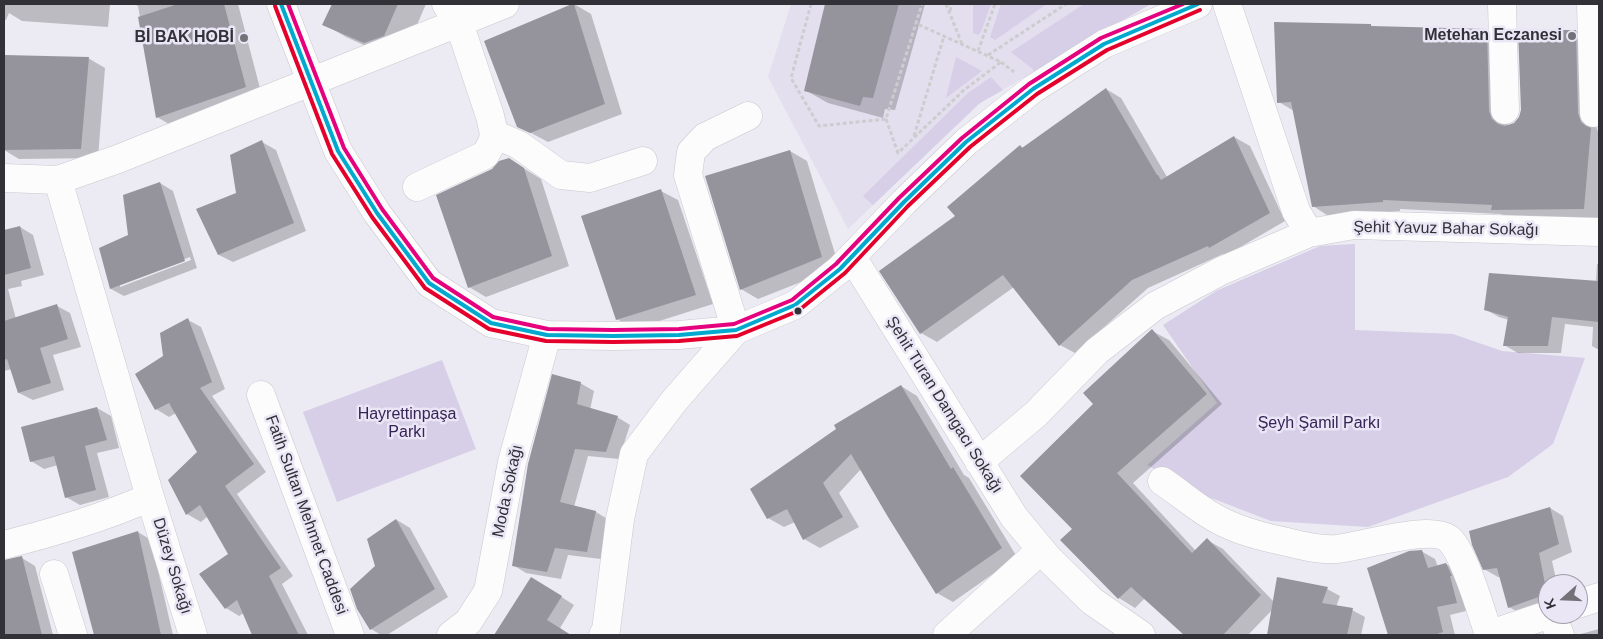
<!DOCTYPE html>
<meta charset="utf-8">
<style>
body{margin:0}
#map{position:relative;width:1603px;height:639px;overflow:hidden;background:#eceaf2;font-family:Arial,sans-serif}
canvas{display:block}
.frame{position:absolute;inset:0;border:5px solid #323137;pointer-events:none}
.north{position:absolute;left:1538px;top:574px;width:50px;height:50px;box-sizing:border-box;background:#eae6f6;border:1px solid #a09eaa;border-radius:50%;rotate:250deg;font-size:14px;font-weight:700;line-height:20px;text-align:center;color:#323137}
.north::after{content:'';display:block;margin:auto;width:18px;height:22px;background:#737278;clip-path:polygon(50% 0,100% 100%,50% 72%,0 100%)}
</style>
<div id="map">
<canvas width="1603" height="639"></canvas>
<div class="frame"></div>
<div class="north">K</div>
</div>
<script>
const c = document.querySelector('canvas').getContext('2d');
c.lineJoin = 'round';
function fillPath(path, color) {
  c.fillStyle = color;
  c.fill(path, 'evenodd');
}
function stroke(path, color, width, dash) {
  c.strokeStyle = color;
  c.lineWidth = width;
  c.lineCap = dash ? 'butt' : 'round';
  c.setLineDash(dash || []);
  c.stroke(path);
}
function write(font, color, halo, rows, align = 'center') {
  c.font = font + ' Arial,sans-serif';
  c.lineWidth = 5;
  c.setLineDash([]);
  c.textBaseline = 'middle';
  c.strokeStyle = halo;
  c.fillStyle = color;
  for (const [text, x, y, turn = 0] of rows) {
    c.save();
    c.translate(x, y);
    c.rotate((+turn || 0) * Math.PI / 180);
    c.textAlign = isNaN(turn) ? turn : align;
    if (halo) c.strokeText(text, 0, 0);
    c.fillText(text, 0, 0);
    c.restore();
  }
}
fillPath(new Path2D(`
 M791 4H1151L980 103 848 229 768 77Z`), '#e4dfef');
fillPath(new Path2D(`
 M973 4H991L981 32 978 35 973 33Z
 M1001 4H1047L995 40 990 37Z
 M1084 4H1151L1035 71 1011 52Z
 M956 57 982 71 946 98Z
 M991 77 1003 90 980 103 873 205 863 196 968 93Z
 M1355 244V330L1453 334 1502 351 1585 358 1553 444 1508 477 1368 527 1271 521 1193 491 1147 465 1217 403 1163 325 1216 291 1320 246Z
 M442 360 476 449 337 502 303 412Z`), '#d6cfe7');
fillPath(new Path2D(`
 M4 4H110L108 27 22 21 9 13 6 20H4Z
 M134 4H238L262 96 174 127 157 117 138 6Z
 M333 4H426L407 48 388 56 346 37 324 24Z
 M574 4 591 14 622 114 548 142 518 126Z
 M826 4H925L895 110 885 109 883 118 828 103 805 90Z
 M1370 25 1374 27 1487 30 1504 40 1508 126 1514 124 1520 118 1576 31 1593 41 1595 124 1599 134V218L1510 219 1501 214 1400 209V211L1330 217 1313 206 1294 111 1279 102Z
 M4 57 88 58 105 68 98 158 19 159 4 150Z
 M1106 89 1121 98 1167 177 1234 137 1250 146 1285 221 1225 256 1223 254 1148 288 1075 353 1060 345 1014 287 937 342 921 333 881 271 957 216 1020 146 1024 148Z
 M262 142 276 150 306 231 233 262 219 255 198 210 237 194Z
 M790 151 807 161 839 267 758 299 741 289Z
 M509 159 541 179 569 266 486 297 469 287 492 170Z
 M160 183 173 191 197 268 124 296 111 289 100 249 130 236ZM190 257 191 260 120 287V284Z
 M661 191 678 200 713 304 634 329 617 319Z
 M20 227 33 235 44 275 21 281 22 286 8 289 16 319 57 306 70 313 81 347 53 355 64 390 33 400 19 393 12 369 4 371V232Z
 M1597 264H1599V350L1592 346 1593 327 1565 324 1561 353H1518L1504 345 1509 320 1499 317 1485 309 1596 282Z
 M188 320 201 327 225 389 212 396 266 472 237 494 293 576 282 584 308 635H254L244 613 239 616 226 608 200 574 230 554 208 516 201 522 187 514 198 452 176 413 169 417 156 409 165 356Z
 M1152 331 1169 340 1222 404 1133 483 1196 551 1207 540 1223 549 1274 602 1327 589 1340 596 1336 607 1352 610 1365 617 1361 635H1268L1272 610 1248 635H1186L1145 598 1135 608 1119 598 1062 540 1074 529 1095 405Z
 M580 383 594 391 590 410 617 417 630 425 619 459 588 456 574 507 596 512 609 520 601 559 568 555 561 579 526 573 513 565Z
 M901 386 917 396 964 475 969 478 1017 557 953 602 937 593 861 469 839 493 859 527 820 548 804 539 795 522 784 527 768 518Z
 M97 408 111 416 119 448 97 453 109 497 80 505 66 497 58 465 44 469 31 461Z
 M1550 508 1563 516 1572 552 1552 561 1557 584H1548V606L1523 615 1509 607 1501 577H1498L1484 569Z
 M397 520 410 528 448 597 387 635H381L371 629Z
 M138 532 151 540 173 635H100L99 632Z
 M1421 551 1435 559 1438 567 1446 564 1460 572 1470 610 1450 615 1455 635H1390L1368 569Z
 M22 558 35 566 53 635H4V561Z
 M532 578 574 605 560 628 570 635H495Z
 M1599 629V635H1577Z`), '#0003');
fillPath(new Path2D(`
 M178 4H224L246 87 156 118 138 17Z
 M332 4H398L384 36 364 43 322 25Z
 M572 4H574L605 104 530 133 517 127 484 41Z
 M825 4H899L873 98 863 97 860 106 804 91Z
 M1274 22 1371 24V26L1487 29 1489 111 1492 119 1498 124 1505 126 1514 123 1519 117 1521 110 1518 30H1576L1578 113 1581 122 1586 126 1591 128 1584 209 1491 210 1492 205 1383 200V202L1312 207 1291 102 1277 103Z
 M4 55 89 57 81 149 4 150Z
 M1106 88 1157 175H1158L1161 180 1234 136 1270 213 1209 248 1208 246 1132 280 1059 346 1003 275 920 334 879 271 955 216 947 207 1020 145 1022 148Z
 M262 140 294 223 218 255 196 209 236 193 230 155Z
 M790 150 822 257 740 290 705 176Z
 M509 158 524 168 552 256 468 288 436 195 492 169 499 161Z
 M160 182 185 261 110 289 99 248 128 235 123 195Z
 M661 189 696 295 616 320 581 216Z
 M20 226 31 268 4 275V230Z
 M1489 273 1599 281V322L1552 317 1548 346H1503L1508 317 1484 310Z
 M57 304 68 339 40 348 51 383 18 393 7 359 4 360V321Z
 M188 318 212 382 200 388 254 464 225 486 281 568 269 576 299 635H252L237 600 225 609 199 574 228 554 200 505 186 515 168 480 197 452 169 403 155 410 135 374 163 356 160 333Z
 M1152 329 1207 394 1117 473 1192 553 1207 538 1261 595 1223 635H1184L1131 587 1118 599 1060 540 1072 529 1020 476 1093 404 1083 393Z
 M552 374 581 382 577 404 618 416 606 452 575 449 560 502 596 511 587 552 555 548 547 572 512 566 528 464Z
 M901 385 951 469 953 467 1002 548 936 594 888 517 851 454 823 483 843 517 803 540 787 509 767 519 750 489 836 429 834 425Z
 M97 407 107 440 85 446 96 490 65 498 54 456 30 462 21 427Z
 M1550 507 1559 544 1539 553 1547 594 1508 608 1497 568 1483 570 1472 545 1469 531Z
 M396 519 435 589 370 630 357 609 350 589 375 566 367 539Z
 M138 531 161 635H94L72 552Z
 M1422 550 1428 568 1446 563 1452 576H1450L1457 603 1437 607 1443 632 1434 635H1388L1367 568 1409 551Z
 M22 556 42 635H4V560Z
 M531 577 562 596 547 620 571 635H494Z
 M1277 577 1328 587 1322 603 1353 608 1347 635H1267Z`), '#95939c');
const minor = new Path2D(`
 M281 4 338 151 377 213 429 283 491 323 547 335 613 336 679 335 736 330 795 305 840 269 904 202 966 142 1033 89 1104 44 1198 4
 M1227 4 1296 211 1309 233
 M1502 4 1505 110
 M1591 4 1594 113
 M494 134 519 145 561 175 590 178 643 161
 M4 178 58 180 118 159 505 4
 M417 187 485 155 492 143 494 134 490 116 459 23 446 4
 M852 257 1014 517 1048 558 1092 601 1141 635
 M261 395 350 635
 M979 462 1036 414 1097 351 1155 306 1221 271 1309 233 1354 225 1599 232
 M1162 481C1180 493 1197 508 1215 518 1238 531 1262 537 1287 542 1303 546 1319 550 1336 549 1360 547 1433 523 1450 540 1465 555 1482 614 1489 635
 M150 497 193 635
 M4 545C54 532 103 518 150 497L58 180
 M54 574 73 635
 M1578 604 1599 597
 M1551 614 1560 635
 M451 635 468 622 488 591 512 462 547 335
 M603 635 606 630 620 519 634 454 674 401 736 330 688 175 691 152 705 137 748 116
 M947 635 1041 550
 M1488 635 1550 614`);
stroke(minor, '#c9c7ce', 29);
stroke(new Path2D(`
 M811 4 791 78 819 126 886 119 922 4
 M946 4 962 44
 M950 11 952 4
 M978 51 995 4
 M988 55 1066 4
 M1001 62 1014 72
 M886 119 898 153 964 90 1001 62 915 23
 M914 136 944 36`), '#cdcdcf', 3, [4, 2.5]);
stroke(minor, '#fcfcfd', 28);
stroke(new Path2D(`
 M281 4 338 151 377 213 429 283 491 323 547 335 613 336 679 335 736 330 795 305 840 269 904 202 966 142 1033 89 1104 44 1198 4`), '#00a9ce', 4);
stroke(new Path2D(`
 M275 6 332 154 372 217 425 288 489 329 546 341 613 342 679 341 737 336 798 311 845 273 908 206 970 147 1037 94 1107 50 1200 10`), '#e4002b', 4);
stroke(new Path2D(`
 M288 4 344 148 382 209 433 278 493 317 548 329 613 330 679 329 734 324 792 300 836 264 899 198 962 138 1029 84 1101 38 1183 4`), '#e5007d', 4);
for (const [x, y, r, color] of [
 [1572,36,5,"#737278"],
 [244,38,5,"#737278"],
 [798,311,4.5,"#323137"]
]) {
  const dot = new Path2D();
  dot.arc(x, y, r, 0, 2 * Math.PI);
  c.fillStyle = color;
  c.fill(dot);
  stroke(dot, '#eae6f6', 2);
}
write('bold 16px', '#323137', '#eae6f6', [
 ["Metehan Eczanesi",1562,36],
 ["Bİ BAK HOBİ",234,38]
], 'right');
write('16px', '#323137', '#eae6f6', [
 ["Şehit Yavuz Bahar Sokağı",1446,229,1],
 ["Şehit Turan Damgacı Sokağı",944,405,58],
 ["Moda Sokağı",508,491,-78],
 ["Fatih Sultan Mehmet Caddesi",306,515,70],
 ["Düzey Sokağı",172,566,73]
]);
write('16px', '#362456', '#eae6f6', [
 ["Hayrettinpaşa",407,415],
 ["Parkı",407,433],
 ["Şeyh Şamil Parkı",1319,424]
]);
</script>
